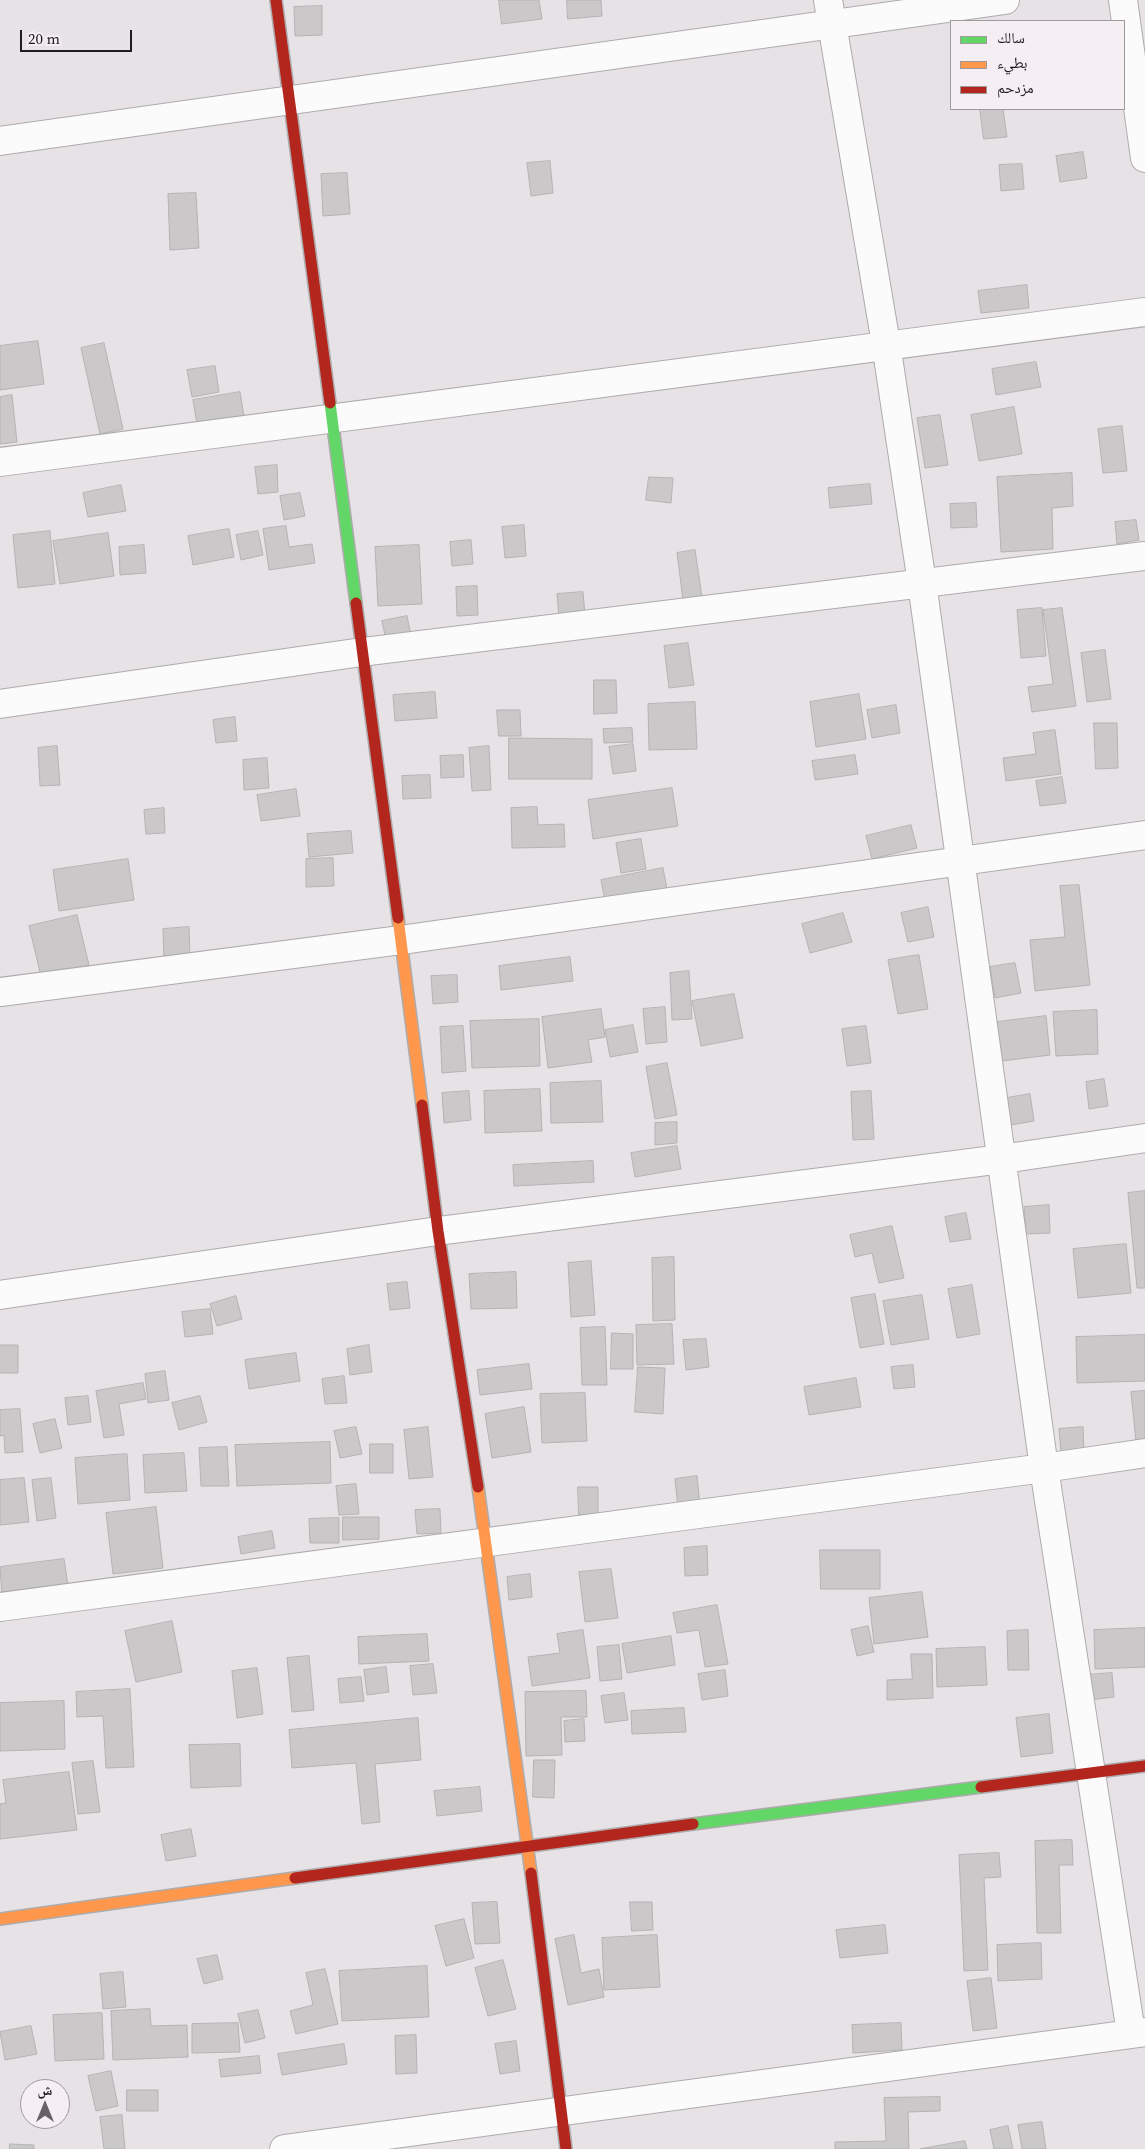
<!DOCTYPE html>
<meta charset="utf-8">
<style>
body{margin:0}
#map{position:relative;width:1145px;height:2149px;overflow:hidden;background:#e6e2e5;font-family:"Source Serif 4","Noto Naskh Arabic",serif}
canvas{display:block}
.legend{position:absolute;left:950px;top:20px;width:175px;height:90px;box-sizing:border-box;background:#f5eef3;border:1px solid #9f9a9e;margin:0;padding:6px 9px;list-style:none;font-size:15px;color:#1f1c1e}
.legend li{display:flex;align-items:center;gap:10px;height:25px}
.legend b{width:25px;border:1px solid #9f9a9e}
.north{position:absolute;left:20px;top:2079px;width:50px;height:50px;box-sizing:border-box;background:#f5eef3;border:1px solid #9f9a9e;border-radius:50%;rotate:0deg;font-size:14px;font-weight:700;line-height:20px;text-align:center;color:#1f1c1e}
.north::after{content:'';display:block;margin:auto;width:18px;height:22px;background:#656164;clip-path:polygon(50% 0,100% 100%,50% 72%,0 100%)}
.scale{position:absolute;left:20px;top:30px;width:112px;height:22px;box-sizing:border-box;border:2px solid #1f1c1e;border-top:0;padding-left:6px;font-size:15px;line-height:18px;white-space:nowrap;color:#1f1c1e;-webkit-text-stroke:4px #f5eef3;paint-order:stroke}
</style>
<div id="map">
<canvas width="1145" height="2149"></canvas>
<ul class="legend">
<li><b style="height:6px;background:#63d668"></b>سالك</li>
<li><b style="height:6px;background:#ff974d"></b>بطيء</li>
<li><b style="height:6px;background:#b3261e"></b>مزدحم</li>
</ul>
<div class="north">ش</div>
<div class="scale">20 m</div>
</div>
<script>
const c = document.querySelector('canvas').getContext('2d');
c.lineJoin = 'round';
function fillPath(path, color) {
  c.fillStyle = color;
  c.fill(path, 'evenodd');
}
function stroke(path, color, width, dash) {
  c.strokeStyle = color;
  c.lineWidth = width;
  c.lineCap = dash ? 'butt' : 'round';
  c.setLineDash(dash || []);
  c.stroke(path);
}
const building = new Path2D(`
 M499 0H539L542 19 502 24Z
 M567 0H601L602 16 568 19Z
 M322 6V35L295 36 294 7Z
 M980 109H1003L1007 137 984 139Z
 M1083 152 1087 178 1060 182 1056 156Z
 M550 161 553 193 531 196 527 163Z
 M1022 164 1024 189 1001 191 999 165Z
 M347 173 350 214 323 216 321 174Z
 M196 193 199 248 170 250 168 194Z
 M1027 285 1029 308 981 313 978 291Z
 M38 341 44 384 0 390V346Z
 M104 343 123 429 100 434 81 348Z
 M1036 362 1041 387 996 395 992 369Z
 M215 366 219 392 192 397 187 370Z
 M240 392 244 417 197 424 193 400Z
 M12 395 17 442 0 444V397Z
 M1014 407 1022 454 979 461 971 415Z
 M940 415 948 465 925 468 917 418Z
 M1122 426 1127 471 1103 473 1098 429Z
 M277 465 278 492 258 494 255 467Z
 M1072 473 1073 506 1052 508 1053 549 1001 552 997 477Z
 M649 477 673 478 671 503 646 500Z
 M870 484 872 504 830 508 828 488Z
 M121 485 126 511 88 517 83 493Z
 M300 493 305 516 284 520 280 496Z
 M976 503 977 527 951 528 950 504Z
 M1136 520 1139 540 1117 544 1115 522Z
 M524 525 526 556 505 558 502 527Z
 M286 526 289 547 312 544 315 563 269 570 263 529Z
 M229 529 234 557 193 565 188 536Z
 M50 531 55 584 18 588 13 535Z
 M258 531 263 555 241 560 236 535Z
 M108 533 114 576 60 584 53 541Z
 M471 540 473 564 452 566 450 542Z
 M144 545 146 573 120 575 119 547Z
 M419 545 422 604 378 606 375 547Z
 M695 550 702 597 683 600 677 553Z
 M477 586 478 615 457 616 456 587Z
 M583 592 585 615 559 618 557 594Z
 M1042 608 1046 656 1021 658 1017 610Z
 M1062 608 1076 706 1032 712 1028 687 1053 684 1043 610Z
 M407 616 412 640 387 645 382 621Z
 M688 643 694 685 669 688 664 646Z
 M1105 650 1111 699 1087 702 1081 653Z
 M594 680H616L617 713 594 714Z
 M435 692 437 718 395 721 393 695Z
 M859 694 866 739 816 747 810 702Z
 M695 702 697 749 649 750 648 704Z
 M896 705 900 733 872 738 867 710Z
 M497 710H520L521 736H499Z
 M235 717 237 741 216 743 213 720Z
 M1094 723H1117L1118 768 1096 769Z
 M632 728 633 742 604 743 603 729Z
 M1055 730 1061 774 1006 781 1003 758 1036 754 1033 733Z
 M509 738 592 739V779H509Z
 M633 744 636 771 613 774 609 747Z
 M57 746 60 785 40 786 38 748Z
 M489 746 491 790 472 791 469 748Z
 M463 755 464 777 441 778 440 756Z
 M855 755 858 774 815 780 812 761Z
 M267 758 269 788 244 790 243 760Z
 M430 775 431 798 403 799 402 776Z
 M1062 777 1066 803 1040 806 1036 781Z
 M672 788 678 826 593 839 588 800Z
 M296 789 300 816 261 821 257 795Z
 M537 807 538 825 564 824 565 847 512 848 511 808Z
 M164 808 165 833 146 834 144 810Z
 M911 825 917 848 872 859 866 836Z
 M351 831 353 853 309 857 307 834Z
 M641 839 646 869 621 873 616 843Z
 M333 858 334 886 306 887V859Z
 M128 859 134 900 59 911 53 870Z
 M663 868 667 889 605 901 601 880Z
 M1079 885 1090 985 1035 991 1030 940 1065 937 1060 886Z
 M928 907 934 937 908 942 901 913Z
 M843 913 852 942 810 953 802 924Z
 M77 915 89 965 41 976 29 926Z
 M189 927 190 957 164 958 163 929Z
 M919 955 928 1009 898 1014 888 960Z
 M570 957 573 981 501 990 499 966Z
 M1015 963 1021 993 995 998 990 967Z
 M689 971 692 1019 672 1020 670 973Z
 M457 975 458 1002 433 1004 431 976Z
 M734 994 743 1038 701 1046 692 1001Z
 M665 1007 667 1042 646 1044 643 1009Z
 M601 1009 605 1037 588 1040 592 1062 548 1068 542 1017Z
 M1097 1010 1098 1054 1056 1056 1053 1012Z
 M1046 1016 1050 1055 1002 1061 997 1022Z
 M539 1019 540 1066 472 1068 470 1021Z
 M633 1025 638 1052 610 1057 605 1030Z
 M463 1026 466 1071 442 1073 440 1027Z
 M866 1026 871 1063 847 1066 842 1029Z
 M667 1063 677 1115 655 1119 646 1067Z
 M1104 1079 1108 1106 1089 1109 1086 1082Z
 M601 1081 603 1122 551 1123 550 1083Z
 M540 1089 542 1131 485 1133 484 1091Z
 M469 1091 471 1120 444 1123 442 1093Z
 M871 1091 874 1139 853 1140 851 1092Z
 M1030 1094 1034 1121 1011 1125 1007 1098Z
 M677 1122V1143L655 1145V1123Z
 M677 1146 681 1169 635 1177 631 1153Z
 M593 1161 594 1182 514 1186 513 1165Z
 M1145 1191V1288H1137L1128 1193Z
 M1049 1205 1050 1233 1026 1234 1024 1207Z
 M966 1213 971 1239 950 1242 945 1217Z
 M892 1226 904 1278 879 1283 872 1253 855 1257 850 1235Z
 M1126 1244 1131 1293 1078 1298 1073 1249Z
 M674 1257 675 1320 653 1321 652 1258Z
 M591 1261 595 1315 571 1317 568 1263Z
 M516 1272 517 1308 471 1309 469 1274Z
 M407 1282 410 1308 390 1310 387 1284Z
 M972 1285 980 1334 957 1338 948 1289Z
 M875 1294 884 1344 860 1348 851 1298Z
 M922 1295 929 1339 891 1345 883 1301Z
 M236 1296 242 1319 217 1326 210 1304Z
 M210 1309 213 1334 185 1337 182 1312Z
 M672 1324 674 1364 637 1365 636 1325Z
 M605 1327 607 1385H582L580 1328Z
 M612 1333 633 1334V1369H611Z
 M1145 1335V1381L1077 1383 1076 1337Z
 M706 1339 709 1367 686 1370 683 1340Z
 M0 1345H18V1373H0Z
 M369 1345 372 1372 350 1375 347 1349Z
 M296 1353 300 1381 249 1389 245 1360Z
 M529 1364 532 1389 480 1395 477 1370Z
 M913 1365 915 1387 894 1389 891 1367Z
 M638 1367 665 1368 663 1414 635 1412Z
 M165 1371 169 1400 148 1403 145 1374Z
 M344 1376 347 1403 325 1404 322 1379Z
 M856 1378 861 1407 809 1415 804 1387Z
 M143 1383 146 1399 119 1404 124 1435 104 1438 96 1391Z
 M1145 1391V1441L1136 1442 1131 1392Z
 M585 1393 587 1441 542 1443 540 1394Z
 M88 1396 91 1422 68 1425 65 1398Z
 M200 1396 207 1422 179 1430 172 1403Z
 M524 1407 531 1452 492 1458 485 1414Z
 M20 1409 23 1452 5 1453 4 1435 0 1436V1410Z
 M55 1419 62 1448 40 1453 33 1424Z
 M356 1427 362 1454 340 1458 334 1431Z
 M428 1427 433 1477 409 1479 404 1430Z
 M1083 1427 1084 1452 1061 1453 1059 1429Z
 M330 1442 331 1483 237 1486 235 1445Z
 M370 1444H393V1473H370Z
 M227 1447 229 1486H201L199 1448Z
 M184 1453 187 1491 145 1493 143 1455Z
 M127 1454 130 1500 78 1504 75 1458Z
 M697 1476 700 1505 678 1508 675 1479Z
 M24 1478 29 1522 0 1525V1480Z
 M51 1478 56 1518 37 1521 32 1480Z
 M356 1484 359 1514 339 1515 336 1486Z
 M578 1487H598V1515H579Z
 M156 1507 163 1568 113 1574 106 1513Z
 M440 1509 441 1533 417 1534 415 1510Z
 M343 1517H379V1539L343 1540Z
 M339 1518V1543H310L309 1519Z
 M272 1531 275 1548 241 1554 238 1537Z
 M707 1546 708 1575 685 1576 684 1548Z
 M820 1550H880V1589H821Z
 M64 1559 68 1586 2 1595 0 1567Z
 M611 1569 618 1618 585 1622 579 1572Z
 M530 1574 532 1597 509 1600 507 1577Z
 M922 1592 928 1637 874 1644 869 1598Z
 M717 1605 728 1664 705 1667 699 1630 677 1633 673 1613Z
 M172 1621 182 1672 136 1682 125 1631Z
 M868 1626 874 1652 857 1656 851 1630Z
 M1145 1628V1667L1095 1669 1094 1630Z
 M583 1630 590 1678 532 1686 528 1657 560 1653 557 1634Z
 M1028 1630 1029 1670H1008L1007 1631Z
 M427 1634 429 1661 359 1664 358 1637Z
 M671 1636 675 1665 627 1673 622 1644Z
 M619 1645 622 1679 600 1681 597 1647Z
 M985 1647 987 1685 937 1687 936 1649Z
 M911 1654H932L933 1698 887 1700V1680L912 1679Z
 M309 1656 314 1710 292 1712 287 1658Z
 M433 1664 437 1693 413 1695 410 1666Z
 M386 1667 389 1692 367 1695 364 1670Z
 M257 1668 263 1714 237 1718 232 1671Z
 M725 1670 728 1696 702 1700 698 1674Z
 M1112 1673 1114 1697 1089 1700 1086 1675Z
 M361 1677 364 1701 340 1703 338 1679Z
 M130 1689 134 1767 106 1768 103 1716 77 1717 76 1692Z
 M586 1691 587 1717H561L562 1755 526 1756 525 1692Z
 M624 1693 628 1720 605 1723 601 1696Z
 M64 1701 65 1749 0 1751V1703Z
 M684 1708 686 1732 632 1734 631 1711Z
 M1049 1714 1053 1753 1021 1757 1016 1718Z
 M418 1718 421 1760 375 1764 380 1822 362 1824 356 1763 292 1768 289 1730Z
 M584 1719 585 1741 565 1742 564 1721Z
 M240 1744 241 1786 191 1788 189 1745Z
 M534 1760H555L554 1798 533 1797Z
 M93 1761 100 1812 78 1814 72 1763Z
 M69 1772 77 1830 0 1839V1804L6 1803 3 1780Z
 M480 1787 482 1811 437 1816 434 1791Z
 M191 1829 196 1856 166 1861 161 1835Z
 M1072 1840 1073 1865H1059L1061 1933H1037L1035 1841Z
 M999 1853 1001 1877 984 1878 988 1970 964 1971 959 1855Z
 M497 1902 500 1943 475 1944 472 1903Z
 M630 1902H652L653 1930 632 1931Z
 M464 1919 474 1958 446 1966 435 1926Z
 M885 1925 888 1953 840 1958 836 1930Z
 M574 1935 581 1973 599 1969 604 1997 568 2005 555 1939Z
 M657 1935 660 1987 604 1990 602 1938Z
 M1041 1943 1042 1979 998 1981 997 1945Z
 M217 1955 223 1979 204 1984 197 1959Z
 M503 1960 516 2009 488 2016 475 1968Z
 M427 1966 429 2017 342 2021 339 1971Z
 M325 1969 338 2024 296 2034 290 2011 313 2005 306 1973Z
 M123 1972 126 2007 103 2009 100 1974Z
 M991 1978 997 2028 973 2031 967 1981Z
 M150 2009 151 2026 187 2025 188 2057 113 2060 111 2011Z
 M258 2010 265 2038 245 2043 238 2014Z
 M102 2013 104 2059 55 2061 53 2015Z
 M238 2023 240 2052 192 2053V2024Z
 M901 2023 902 2050 853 2053 852 2025Z
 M31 2026 37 2054 5 2060 0 2032Z
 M416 2035 417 2073 396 2074 395 2036Z
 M516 2041 520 2071 500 2074 495 2044Z
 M344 2044 347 2064 282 2075 278 2054Z
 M259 2056 261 2073 221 2077 219 2060Z
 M111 2071 118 2106 96 2111 88 2076Z
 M127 2090H158V2111H127Z
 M940 2097V2111L908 2112 909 2149H835V2142L886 2141 884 2098Z
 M122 2115 125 2149H104L100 2117Z
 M1042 2122 1046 2149H1022L1018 2125Z
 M1008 2126 1013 2149H994L990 2130Z
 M965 2141 967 2149H920Z
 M10 2144 34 2145V2149H10Z`);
fillPath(building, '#cbc8ca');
stroke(building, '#b5b2b4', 1);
const street = new Path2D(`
 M828 0 886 344 922 583 1044 1468 1131 2033
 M1123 0 1145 158
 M0 141 1005 0
 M0 462 1145 312
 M0 704 362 652 1145 556
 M0 992 401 940 1145 835
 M0 1295 438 1231 1002 1159 1145 1138
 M0 1607 1044 1468 1145 1453
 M284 2149 1145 2032`);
const fast = new Path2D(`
 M330 403 356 603
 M693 1824 981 1787`);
const slow = new Path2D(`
 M398 918 422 1105
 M478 1487 531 1873
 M0 1919 295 1878`);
const jam = new Path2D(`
 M276 0 330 403
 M356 603 398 918
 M422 1105 438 1231 478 1487
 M981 1787 1145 1766
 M531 1873 566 2149
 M295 1878 693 1824`);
stroke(street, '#aeabad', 30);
stroke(fast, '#aeabad', 14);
stroke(slow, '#aeabad', 14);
stroke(jam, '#aeabad', 14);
stroke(street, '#fbfbfb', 28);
stroke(fast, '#63d668', 11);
stroke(slow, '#ff974d', 11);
stroke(jam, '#b3261e', 11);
</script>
